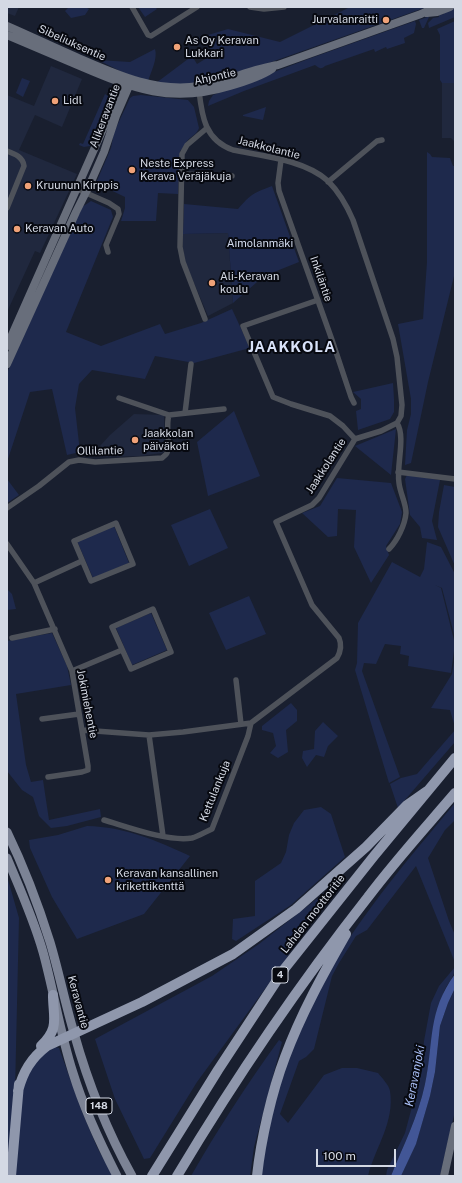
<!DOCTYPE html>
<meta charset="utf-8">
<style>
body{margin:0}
#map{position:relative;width:462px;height:1183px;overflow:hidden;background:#191f2f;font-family:"Public Sans",sans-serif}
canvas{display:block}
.frame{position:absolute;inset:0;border:8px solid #d4d9e4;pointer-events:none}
.scale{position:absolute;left:316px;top:1149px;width:80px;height:18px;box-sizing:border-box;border:2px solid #d4d9e4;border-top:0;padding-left:5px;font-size:12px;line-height:14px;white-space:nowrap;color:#d4d9e4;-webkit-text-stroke:3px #070910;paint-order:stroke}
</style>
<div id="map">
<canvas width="462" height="1183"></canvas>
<div class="frame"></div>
<div class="scale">100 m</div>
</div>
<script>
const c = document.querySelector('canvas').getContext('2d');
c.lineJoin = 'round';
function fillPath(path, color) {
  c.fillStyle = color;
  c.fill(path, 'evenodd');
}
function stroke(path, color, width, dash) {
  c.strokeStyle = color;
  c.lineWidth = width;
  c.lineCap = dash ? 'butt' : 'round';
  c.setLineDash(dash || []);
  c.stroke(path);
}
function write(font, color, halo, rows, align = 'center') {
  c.font = font + ' "Public Sans",sans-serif';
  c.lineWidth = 4;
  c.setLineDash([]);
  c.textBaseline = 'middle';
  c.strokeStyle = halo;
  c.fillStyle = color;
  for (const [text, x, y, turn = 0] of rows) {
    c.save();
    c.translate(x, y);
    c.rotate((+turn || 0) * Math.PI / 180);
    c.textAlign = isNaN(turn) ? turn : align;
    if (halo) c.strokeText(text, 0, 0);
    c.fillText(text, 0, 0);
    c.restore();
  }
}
fillPath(new Path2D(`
 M7 7H19L15 16 7 13Z
 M51 66 82 79 62 127 35 115 19 150 77 174 40 253 35 251 7 312V95L34 106Z
 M442 83H455V142L451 138H442Z
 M228 233 233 303 208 316 185 262 183 248V234Z
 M134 414 164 415 165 450 162 453 140 456 99 457 100 446 110 435Z`), '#20283e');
fillPath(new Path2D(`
 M69 7H85L89 9 85 15 71 18 65 11Z
 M138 7H155L157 9 145 17Z
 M350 7H427L226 78 177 86 156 83 192 56 197 64 215 53 198 38 228 29 280 42Z
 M455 7V17L429 28 428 23 433 18 439 17V15L444 14 443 11Z
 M427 17H429L424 28H422L419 20Z
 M415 21 416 24 414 33 404 38 405 43 387 49 386 47 375 52 374 49 325 66C321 70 319 68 315 65L244 91 208 106 209 101 213 95 311 58Z
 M455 21V83H442L440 80V35L437 29Z
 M155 49C158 58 151 72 148 81L124 73 98 60 130 62Z
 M22 78 30 81 23 97 16 93Z
 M105 94 113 100 108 114 99 127 90 146 84 147 79 145 80 143 83 144Z
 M141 95 188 100 194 107 199 128C197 134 192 136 188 140 184 144 184 148 180 151L178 194 158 193 156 221H121L125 208V197L96 183 111 148 114 132 130 98 133 96Z
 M266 107 263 120 243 116V115Z
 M427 152 430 154 432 157 450 158 453 166H455V272L428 382 411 463 405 465 407 430 411 414V399L398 324 423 319 427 262Z
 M272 186 299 262 264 276 233 303 228 233 183 234 184 204 238 209C251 194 253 193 272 186Z
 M91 201 111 210 113 217 66 332 101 346 160 324 165 334 201 323 232 309 250 348 194 363 155 356 145 379 92 370 79 384 75 408 80 452 67 455 52 389 30 392 7 462V373L82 207Z
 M393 383 394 399V412L390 419 358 430 356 411 361 409V399L353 392Z
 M234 411 260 476 208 496 197 442Z
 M396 429 391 475 355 446Z
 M407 475 440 480 432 521 437 540 422 538 420 527 410 515 405 479Z
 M337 478 391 483 402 512 400 524 386 546 389 555 371 583 354 547 356 510 338 509 337 536 328 537 302 513 320 506Z
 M7 479 19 495 7 503Z
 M444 485 455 487V566L438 527 439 512Z
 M210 509 228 548 189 566 171 525Z
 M114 526 129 563 93 578 77 541Z
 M427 542 441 547 455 574V638L442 588 435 585 441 588 455 644 451 673 408 666 409 656 400 654 401 646 385 644 376 664 364 663 362 671 400 777 389 783 355 670 357 663 358 623 392 562 420 577 424 569Z
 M7 589 12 594 16 609 7 610Z
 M249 596 266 634 226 650 209 613Z
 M151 613 167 650 132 665 116 628Z
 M52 633 67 666 71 685 16 694 26 765 31 782 43 780 49 820 100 809 101 817 67 826 51 828 39 816 33 797 22 790 7 771V641Z
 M455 656V727L450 710 431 708 452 674Z
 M291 703 297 710V721L286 730 288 752 278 758 270 753 276 746 273 733 262 730V726Z
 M323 722 338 736 328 746 324 757 316 755 307 767 302 758 303 751 314 749 315 731Z
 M455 730V742L398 808 390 784 401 778 417 774Z
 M455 803V820L445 830 428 858 449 921 455 935V959L454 960 416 866 367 930 356 936 339 963 332 976 314 1049 306 1057 299 1061 280 1114 288 1123 324 1075 342 1068H357L378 1073C382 1078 389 1085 390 1091 395 1122 375 1148 368 1176H261C269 1122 283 1062 306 1013 336 951 377 897 420 845 432 831 443 817 455 803Z
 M321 807 331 814 345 857 291 905 236 941 232 939 233 919 255 916V881L281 863 286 852 289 835 294 823 304 810Z
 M87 826C125 827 156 840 190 856L144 914 77 939 52 897 30 848 29 840 58 835Z
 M7 876 19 918 15 1091 7 1176Z
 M333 886 334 889 326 900 311 912 305 928 281 967 197 1082 150 1158 144 1159 115 1099 95 1039 212 976 259 944Z
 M455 967C455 978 446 984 443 994 434 1022 431 1056 425 1084 418 1117 403 1146 391 1176H386L387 1170 405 1133 422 1069 424 1041 431 1003 439 986Z
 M455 988V1111L440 1176H401L416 1143 430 1096 435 1072 440 1026 448 1003Z
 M279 1040 282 1042 254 1147 250 1176H191C218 1129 247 1084 279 1040Z
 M55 1047 59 1048 81 1109 97 1147 113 1176H13L22 1088 36 1059Z`), '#1e294c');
fillPath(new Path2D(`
 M455 974V988L448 1003 440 1026 435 1072 430 1096 416 1144 401 1176H391C403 1146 418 1117 425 1084 434 1042 427 1012 455 974Z`), '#425696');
stroke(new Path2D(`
 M132 7 148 35 151 36 197 7
 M250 7 264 9 284 7
 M7 151C15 154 23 157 24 166L7 208
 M281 160 278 183 279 191 332 340 351 397 354 403
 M181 174 232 176
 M328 182 377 141 382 140
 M77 189 109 203 118 209 119 214 106 245 108 252
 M318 300 243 326 273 397 291 404 330 416 343 426 355 439
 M205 319 183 262 180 247 182 154 187 145 207 128
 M119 398 169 415 224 409
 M185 413 191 364
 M398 472 455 479
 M7 508 39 486 69 462 79 460 95 462 162 458C163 457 167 454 167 453 171 445 165 426 169 415
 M116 523 133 564 91 581 74 541Z
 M7 544 34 583 72 671 88 766V770L82 772 48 777
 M389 549C397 541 405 525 406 513 406 503 400 493 399 483 396 466 406 437 397 423
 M34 583 82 561
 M153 609 171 652 131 669 112 627Z
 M12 638 55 629
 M72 671 122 650
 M236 680 241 724
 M42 719 79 714
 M82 730 149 735 183 732 251 723 337 658C341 651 342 645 339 638L312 605 276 522 312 505 319 498 355 439 381 431 397 423 401 416 402 405 397 357 393 339 353 220C347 206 339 192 328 181 305 160 263 156 233 150 205 140 202 117 199 91
 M149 735 163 836
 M104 820C128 827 168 842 192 838 199 836 205 832 212 829L248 736 251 723`), '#4e525a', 5.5);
stroke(new Path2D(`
 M427 13 437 12 450 7
 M7 26C30 36 53 47 76 57 115 74 155 93 199 86 226 82 251 69 278 65L421 14 435 7
 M7 35C31 45 56 56 80 66 134 89 171 104 230 86 244 82 260 77 272 69
 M7 346 123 84 129 79
 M7 364 76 212 90 184 104 152 116 116 129 86V79
 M444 1176 455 1126`), '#686e7b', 8);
stroke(new Path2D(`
 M7 832C24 867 38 904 50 942 59 972 65 1003 74 1033 88 1083 107 1131 132 1176
 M7 858C20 889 34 920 43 952 54 992 60 1033 73 1073 84 1109 100 1143 117 1176`), '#7c8395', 9);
stroke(new Path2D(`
 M41 1046C60 1028 53 1018 53 995
 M18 1091C23 1072 31 1058 47 1046L142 1002 233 954 296 909 366 847 407 805 427 791
 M11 1176 19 1084
 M152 1176 218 1070 285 968 374 856 455 758
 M177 1176C235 1079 298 986 368 897 395 861 426 827 455 793
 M257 1176C261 1139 272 1091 285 1057 301 1014 323 974 346 934`), '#8f97ac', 10);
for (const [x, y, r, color] of [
 [386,20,4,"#f0a278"],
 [177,47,4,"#f0a278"],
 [55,101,4,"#f0a278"],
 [132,170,4,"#f0a278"],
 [28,186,4,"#f0a278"],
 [17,229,4,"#f0a278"],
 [212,283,4,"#f0a278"],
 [135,440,4,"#f0a278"],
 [108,880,4,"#f0a278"]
]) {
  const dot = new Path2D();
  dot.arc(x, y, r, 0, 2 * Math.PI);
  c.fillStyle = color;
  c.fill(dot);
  stroke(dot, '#070910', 1.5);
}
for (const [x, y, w] of [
 [280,975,16],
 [99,1106,26]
]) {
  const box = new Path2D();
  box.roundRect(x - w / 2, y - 8, w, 16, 3);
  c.fillStyle = '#070910';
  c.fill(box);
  stroke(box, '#d4d9e4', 1);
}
write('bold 10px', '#d4d9e4', null, [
 ["4",280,975],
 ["148",99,1106]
]);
write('11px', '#d4d9e4', '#070910', [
 ["Jurvalanraitti",378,20,"right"],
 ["As Oy Keravan",185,41],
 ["Lukkari",185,54],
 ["Lidl",63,101],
 ["Neste Express",140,164],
 ["Kerava Veräjäkuja",140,177],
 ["Kruunun Kirppis",36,186],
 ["Keravan Auto",25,229],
 ["Ali-Keravan",220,277],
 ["koulu",220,290],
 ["Jaakkolan",143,434],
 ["päiväkoti",143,447],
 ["Keravan kansallinen",116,874],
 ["krikettikenttä",116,887]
], 'left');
write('11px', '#d4d9e4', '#070910', [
 ["Sibeliuksentie",72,43,24],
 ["Ahjontie",215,77,-13],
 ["Alikeravantie",105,116,-69],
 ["Jaakkolantie",269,148,14],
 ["Inkiläntie",321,279,71],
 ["Ollilantie",100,451,-1],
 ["Jaakkolantie",326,466,-57],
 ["Jokimiehentie",87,704,79],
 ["Kettulankuja",215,791,-68],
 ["Lahden moottoritie",313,914,-52],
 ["Keravantie",78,1002,75]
]);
write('11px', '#d2daed', '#070910', [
 ["Aimolanmäki",260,244]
]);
write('italic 12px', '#aabff6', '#070910', [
 ["Keravanjoki",415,1076,-79]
]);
c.letterSpacing = '1px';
write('bold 15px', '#d9e2f9', '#070910', [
 ["JAAKKOLA",292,347]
]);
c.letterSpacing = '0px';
</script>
